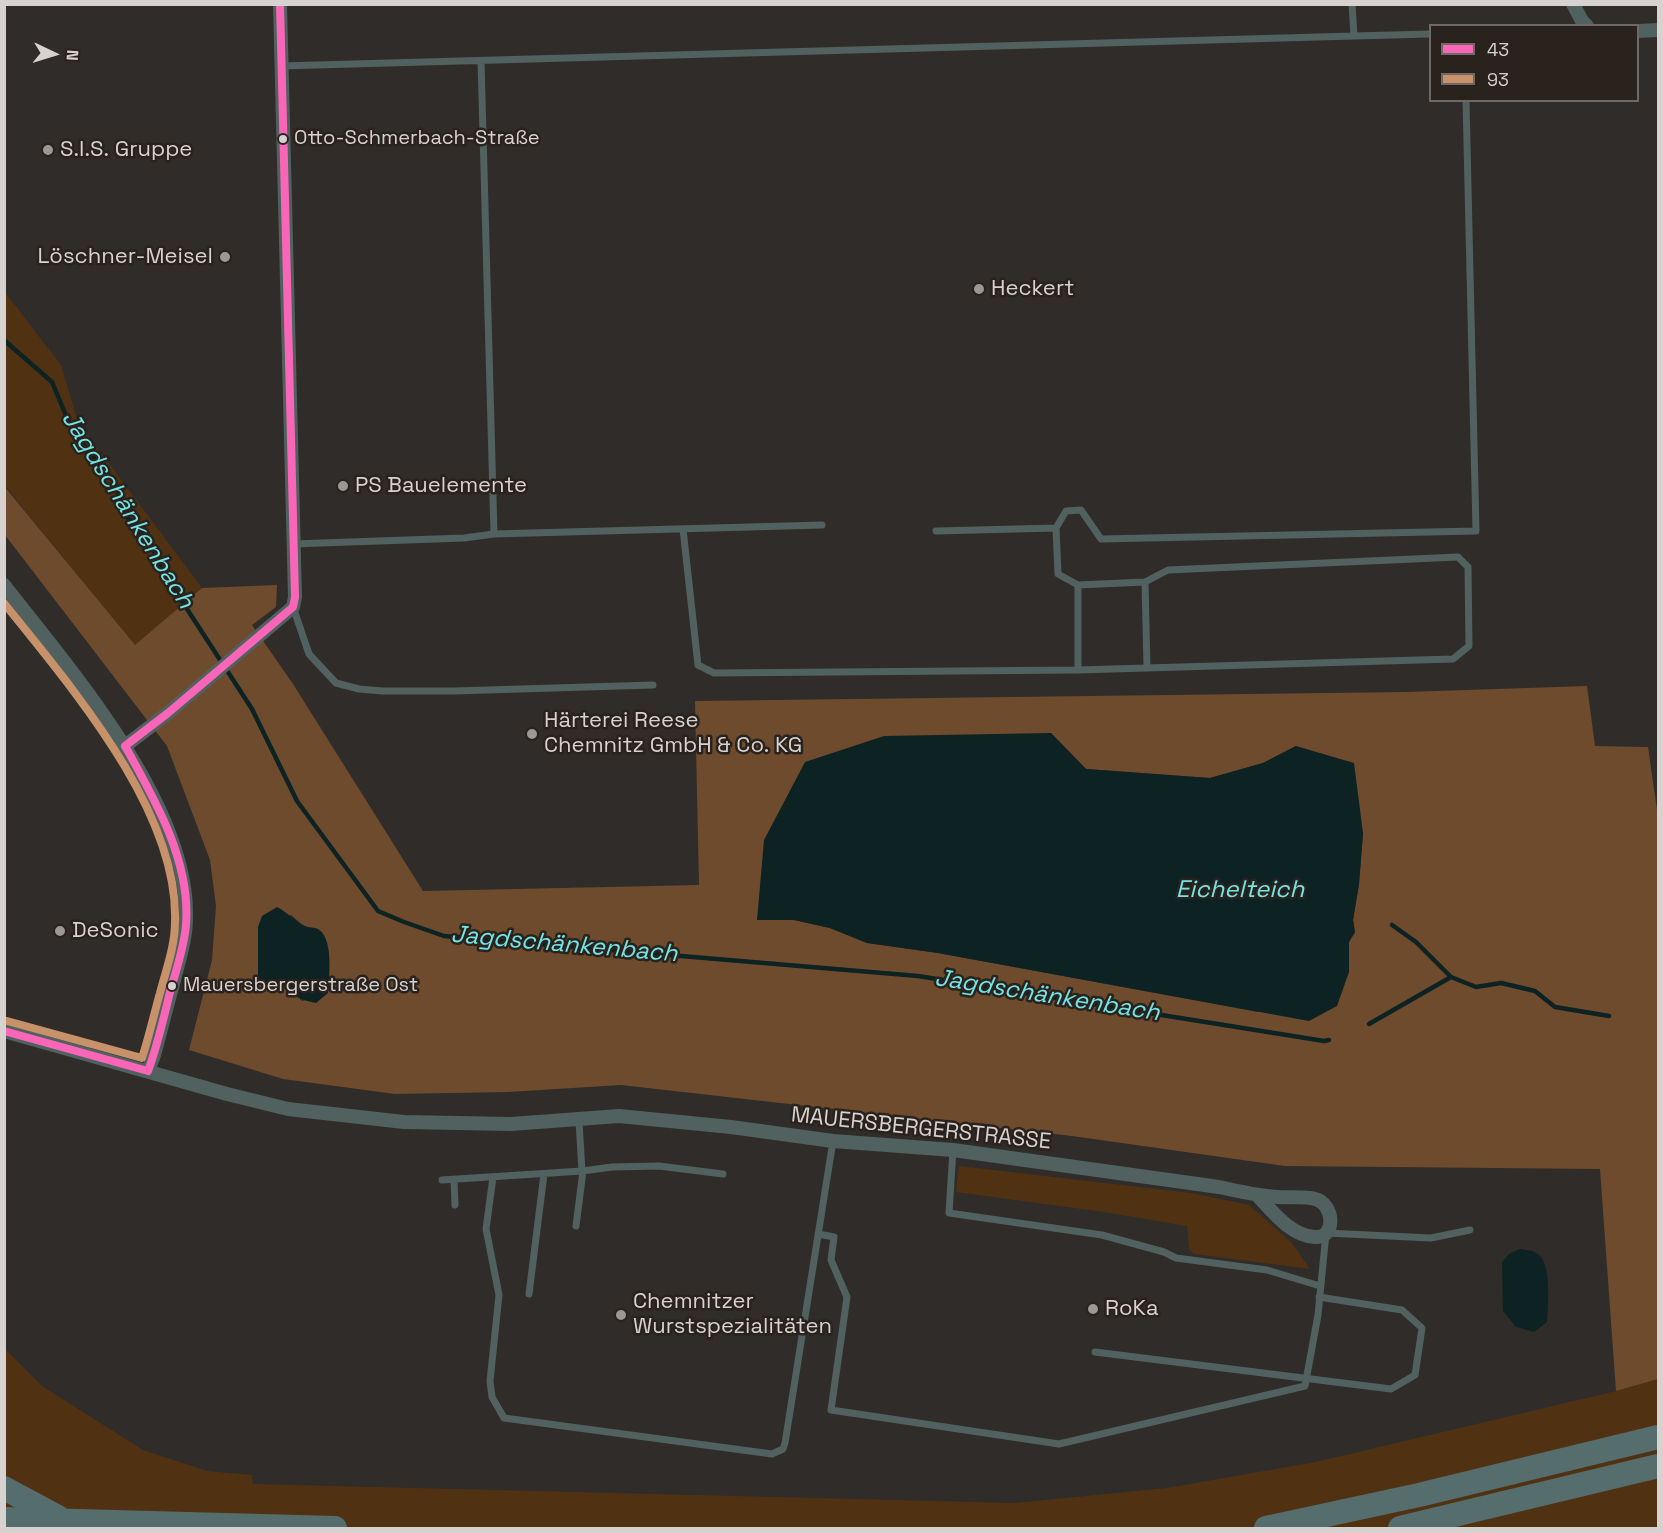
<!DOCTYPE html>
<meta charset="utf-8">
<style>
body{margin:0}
#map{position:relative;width:1663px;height:1533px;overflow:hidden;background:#302c29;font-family:"Space Grotesk",sans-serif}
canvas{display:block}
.frame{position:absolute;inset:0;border:6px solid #d7d2cf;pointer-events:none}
.legend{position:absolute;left:1429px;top:24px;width:210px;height:78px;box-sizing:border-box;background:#29221d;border:2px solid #6f6864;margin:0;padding:8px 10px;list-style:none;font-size:18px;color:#d7d2cf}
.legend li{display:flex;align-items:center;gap:12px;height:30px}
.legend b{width:30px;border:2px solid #6f6864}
.north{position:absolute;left:24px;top:24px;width:60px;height:60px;-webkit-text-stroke:4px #29221d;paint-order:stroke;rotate:94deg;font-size:16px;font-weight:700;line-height:24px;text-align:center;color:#d7d2cf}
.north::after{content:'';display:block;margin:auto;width:21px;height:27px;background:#d7d2cf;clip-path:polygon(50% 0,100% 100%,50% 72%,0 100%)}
</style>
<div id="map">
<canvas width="1663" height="1533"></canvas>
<div class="frame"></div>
<ul class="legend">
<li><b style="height:8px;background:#fa66b7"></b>43</li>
<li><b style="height:8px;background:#c7916a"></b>93</li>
</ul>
<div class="north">N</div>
</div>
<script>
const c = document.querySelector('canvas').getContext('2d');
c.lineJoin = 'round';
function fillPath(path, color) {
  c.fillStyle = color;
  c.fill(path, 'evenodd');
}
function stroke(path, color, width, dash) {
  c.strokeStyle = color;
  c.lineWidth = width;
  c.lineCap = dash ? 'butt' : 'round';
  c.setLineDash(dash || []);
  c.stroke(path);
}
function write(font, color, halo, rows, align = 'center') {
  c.font = font + ' "Space Grotesk",sans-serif';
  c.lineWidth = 5;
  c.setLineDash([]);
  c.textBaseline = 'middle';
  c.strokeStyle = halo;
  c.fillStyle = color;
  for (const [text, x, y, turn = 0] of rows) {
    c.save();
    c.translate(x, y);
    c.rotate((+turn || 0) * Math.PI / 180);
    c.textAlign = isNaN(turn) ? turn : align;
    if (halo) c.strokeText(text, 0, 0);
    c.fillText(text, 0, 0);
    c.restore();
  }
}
fillPath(new Path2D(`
 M4 291 61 365 78 422 202 588 135 646 5 486Z
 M959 1166 1191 1193 1249 1205 1292 1243 1310 1269 1194 1254 1189 1249 1187 1226 1104 1212 956 1192Z
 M4 1348 42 1386 143 1450 207 1471 252 1475 253 1484 1015 1503 1167 1488 1316 1462 1616 1391 1658 1379V1528H5Z`), '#503213');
fillPath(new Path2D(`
 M4 486 135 645 202 588 277 585 276 607 252 625 293 684 423 891 699 885 695 701 1406 692 1587 686 1595 746 1648 747 1658 817V1379L1616 1391 1600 1169 1285 1166 1072 1136 621 1085 508 1092 395 1094 283 1079 189 1050 212 960 216 906 210 860 167 746 5 535ZM1051 733 1086 769 1210 778 1263 763 1296 746 1363 833 1359 884 1353 920 1355 932 1349 942V972L1258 1012 938 953 867 943 830 928 794 920H757ZM291 915 305 927 319 930 329 953 328 993 302 1001 287 988 274 982 263 984 258 980V927Z`), '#6e4b2c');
fillPath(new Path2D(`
 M1051 733 1086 769 1210 778 1263 763 1296 746 1354 763 1363 833 1359 884 1353 920 1355 932 1349 942V972L1337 1006 1309 1021 938 953 867 943 830 928 794 920H757L764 840 805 762 884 736Z
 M277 907C287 912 295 921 305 926 309 928 314 927 318 929 334 938 329 978 328 993L316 1003C297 1000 291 991 275 982L263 984 258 980V927L262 916Z
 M1519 1249C1527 1250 1536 1250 1541 1257 1551 1270 1548 1306 1547 1322L1534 1332 1516 1327 1503 1311 1502 1262 1509 1254Z`), '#0d2323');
stroke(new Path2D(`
 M4 340 52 382 73 432 115 483 122 509 131 523 151 544 161 569 252 709 297 801 378 911 404 922 444 936 918 976 1324 1041 1329 1040
 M1392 925 1416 942 1451 977 1476 987 1501 983 1535 991 1555 1007 1609 1016
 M1369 1024 1451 977`), '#0d2323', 4.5);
stroke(new Path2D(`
 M1352 4 1354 36 1430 34
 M481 61 494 534 822 525
 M281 66 1354 36
 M1056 528 1066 511 1081 510 1101 539 1476 531 1466 100
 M683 529 698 665 714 673 1078 670 1453 659 1469 646 1468 567 1458 557 1168 570 1145 582 1078 585V670
 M936 531 1056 528 1058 574 1078 585
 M293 544 464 538 494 534
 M1145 582 1147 668
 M293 607 309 654 336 683 359 689 383 691H454L653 685
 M579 1122 582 1171 612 1167 659 1166 723 1174
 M953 1150 949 1213 1102 1235 1164 1252 1176 1258 1267 1270 1320 1286
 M493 1177 486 1229 499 1295 490 1381 492 1397 504 1418 772 1454 783 1449 785 1443 833 1141
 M442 1180 582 1171
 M454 1180 455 1205
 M576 1226 583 1171
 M818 1234 834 1237 831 1260 847 1297 831 1410 1059 1444 1305 1386 1318 1315 1326 1233 1431 1238 1470 1230
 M529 1294 544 1174
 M1095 1352 1391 1389 1415 1375 1422 1328 1402 1310 1319 1297`), '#506160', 7);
stroke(new Path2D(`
 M1573 4 1582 21 1587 26
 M1638 31 1658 30
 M4 585C70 670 189 805 186 918 186 939 179 960 174 980 167 1005 161 1030 154 1055L148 1071
 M125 746 168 713 293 607 295 597 280 4
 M4 1031 227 1094 288 1109 404 1122 511 1124 619 1116 731 1127 833 1141 953 1150 1219 1187C1238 1191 1258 1196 1278 1197 1290 1198 1304 1196 1315 1199 1335 1204 1336 1239 1315 1237 1291 1236 1272 1211 1257 1195`), '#506160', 14);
stroke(new Path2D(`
 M4 1488 58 1517
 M4 1519 335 1528
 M1266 1528 1419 1495 1658 1437
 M1400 1528 1658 1466`), '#556d6d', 24);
stroke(new Path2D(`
 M125 746 168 713 293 607 295 597 280 4
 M125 746C155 800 191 861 186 925 184 949 175 973 169 996 163 1021 157 1047 148 1071
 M4 1031 148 1071`), '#fa66b7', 8);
stroke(new Path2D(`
 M4 603C70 686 179 810 175 922 175 946 166 970 160 993 154 1014 149 1037 142 1058L7 1021`), '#c7916a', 8);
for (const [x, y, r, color] of [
 [283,139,5,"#d7d2cf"],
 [48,150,6,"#9d9895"],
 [225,257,6,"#9d9895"],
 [979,289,6,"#9d9895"],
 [343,486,6,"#9d9895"],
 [532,734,6,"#9d9895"],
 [60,931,6,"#9d9895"],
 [172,986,5,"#d7d2cf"],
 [1093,1309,6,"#9d9895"],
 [621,1315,6,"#9d9895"]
]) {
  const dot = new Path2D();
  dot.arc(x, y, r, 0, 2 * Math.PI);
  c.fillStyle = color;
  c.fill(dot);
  stroke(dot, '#29221d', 2);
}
write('20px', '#d7d2cf', '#29221d', [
 ["Otto-Schmerbach-Straße",294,139],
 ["Mauersbergerstraße Ost",183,986]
], 'left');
write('22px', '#d7d2cf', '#29221d', [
 ["S.I.S. Gruppe",60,150],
 ["Löschner-Meisel",213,257,"right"],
 ["Heckert",991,289],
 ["PS Bauelemente",355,486],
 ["Härterei Reese",544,721],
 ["Chemnitz GmbH & Co. KG",544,746],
 ["DeSonic",72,931],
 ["Chemnitzer",633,1302],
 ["Wurstspezialitäten",633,1327],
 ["RoKa",1105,1309]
], 'left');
write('22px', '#d7d2cf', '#29221d', [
 ["MAUERSBERGERSTRASSE",921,1129,6]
]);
write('italic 24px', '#73e4e5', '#29221d', [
 ["Jagdschänkenbach",127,510,58],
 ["Eichelteich",1240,890],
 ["Jagdschänkenbach",564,945,5],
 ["Jagdschänkenbach",1047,996,9]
]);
</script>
